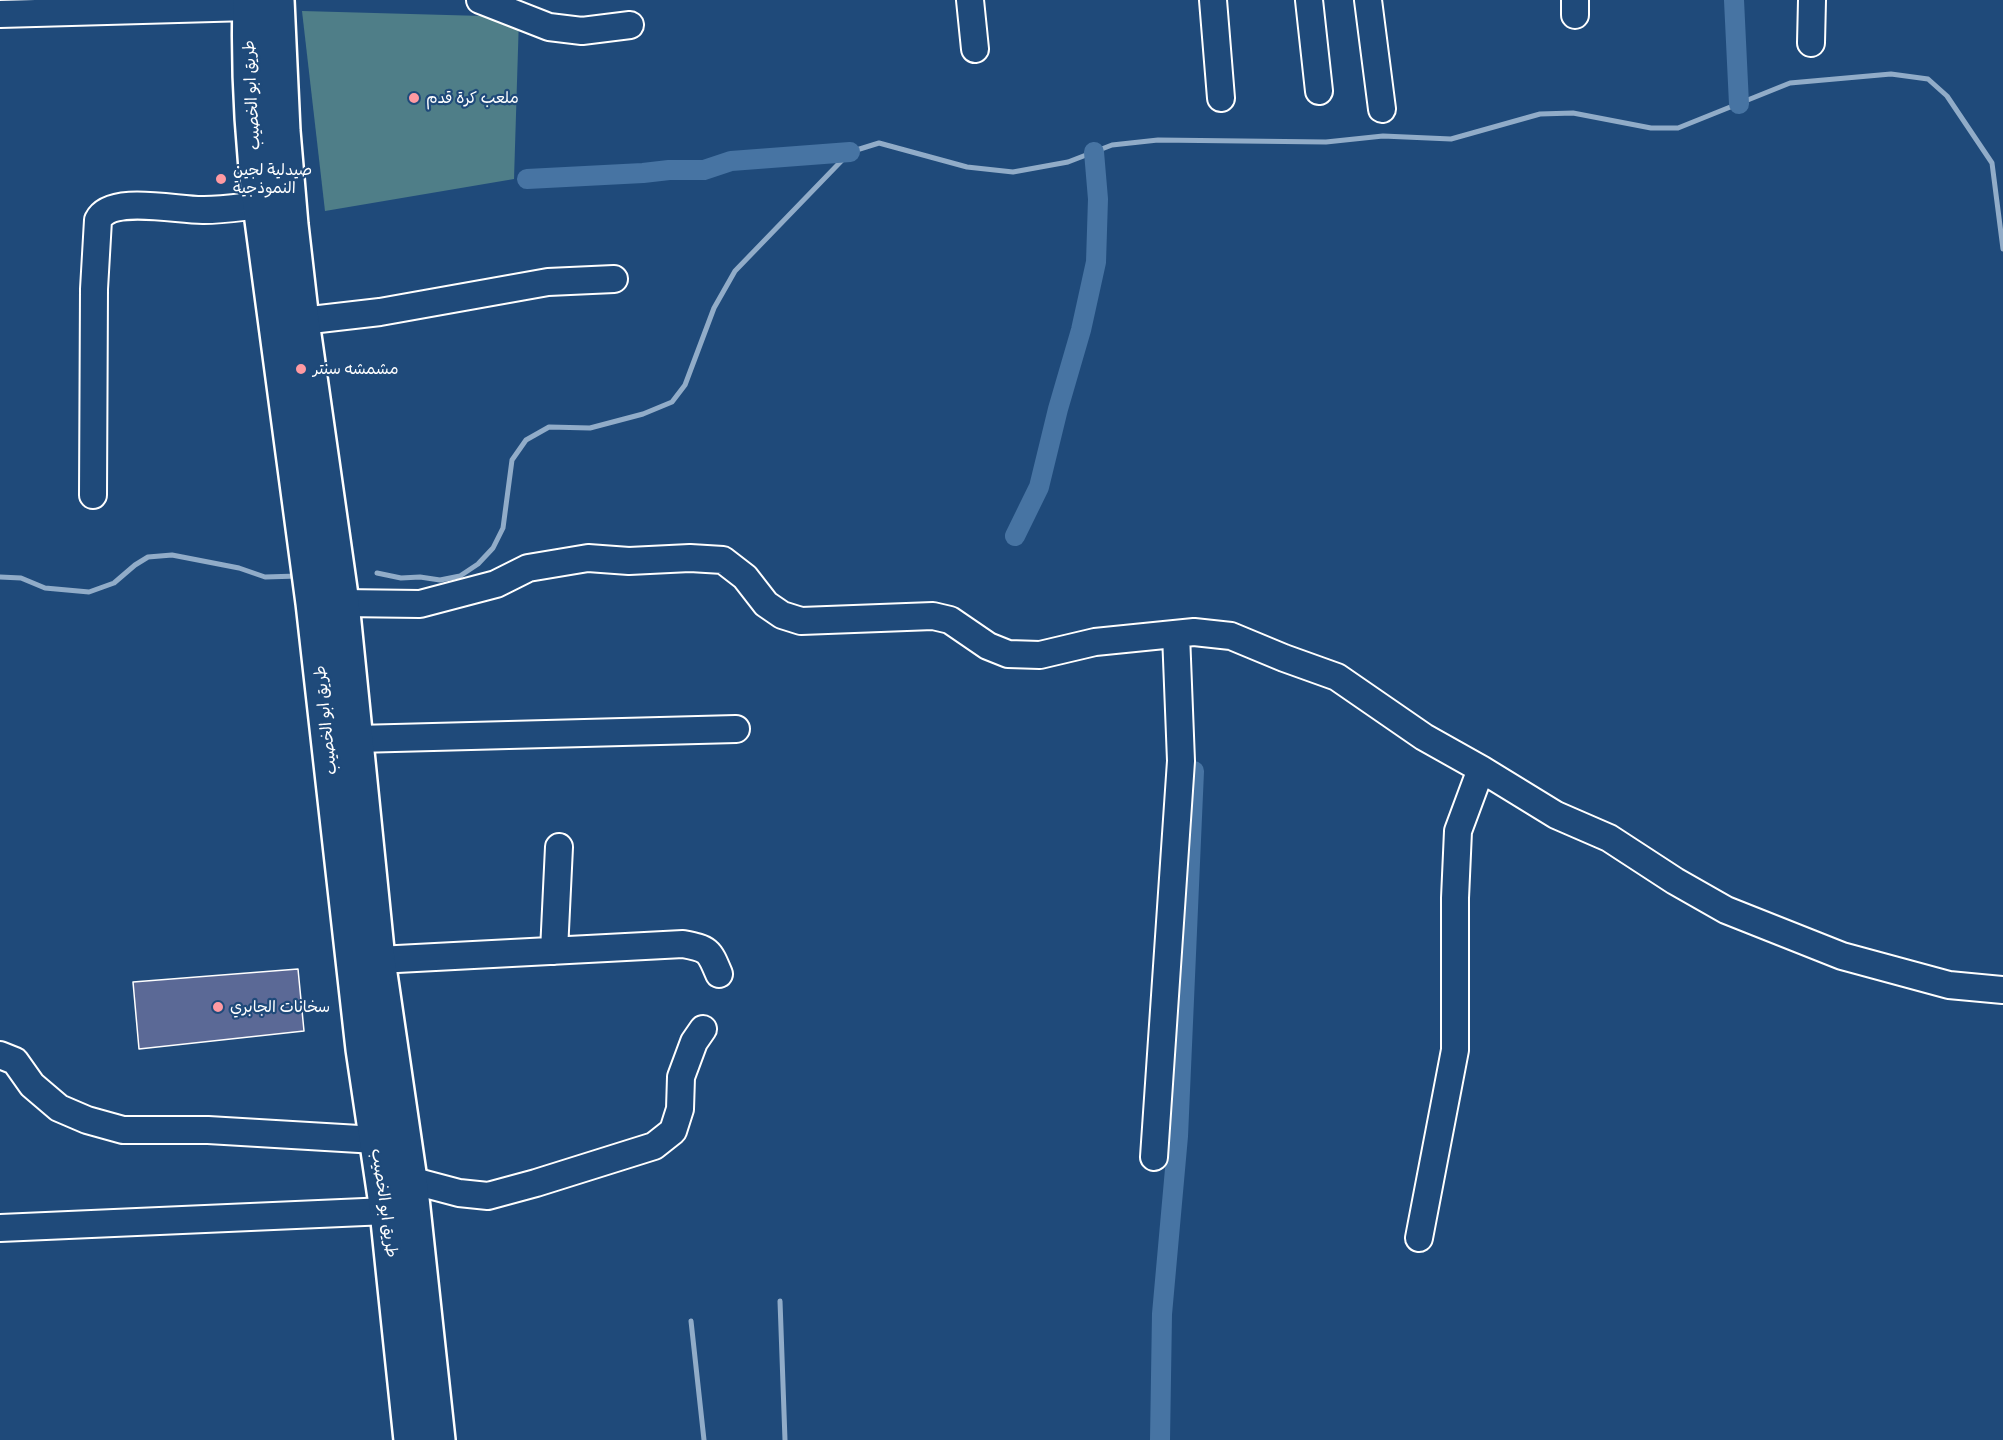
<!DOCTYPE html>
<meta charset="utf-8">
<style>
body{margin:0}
canvas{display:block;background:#1f4a7a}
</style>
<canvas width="2003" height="1440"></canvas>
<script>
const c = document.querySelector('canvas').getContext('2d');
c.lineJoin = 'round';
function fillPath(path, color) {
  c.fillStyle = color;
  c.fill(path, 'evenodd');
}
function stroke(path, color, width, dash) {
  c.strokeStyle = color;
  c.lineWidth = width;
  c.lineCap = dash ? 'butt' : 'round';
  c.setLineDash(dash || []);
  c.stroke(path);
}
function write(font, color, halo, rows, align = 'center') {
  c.font = font + ' Delius,"Playpen Sans Arabic",sans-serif';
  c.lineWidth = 4.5;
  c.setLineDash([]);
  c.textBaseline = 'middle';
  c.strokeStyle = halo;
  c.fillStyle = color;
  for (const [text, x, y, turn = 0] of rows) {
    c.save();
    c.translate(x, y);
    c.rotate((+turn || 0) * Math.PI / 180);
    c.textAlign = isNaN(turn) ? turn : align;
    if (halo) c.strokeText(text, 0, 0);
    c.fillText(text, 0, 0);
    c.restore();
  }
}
fillPath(new Path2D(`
 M302 11 519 17 514 179 325 211Z`), '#4f7e88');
stroke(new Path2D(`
 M377 573 401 578 420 577 440 580 460 576 478 564 493 548 503 528 512 460 526 440 549 427 590 428 643 414 672 402 685 385 714 308 735 271 850 152 879 143 967 167 1013 172 1068 162 1112 145 1158 140 1326 142 1383 136 1451 139 1540 114 1573 113 1651 128H1678L1790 83 1891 74 1928 79 1947 96 1992 163 2003 249
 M0 577 21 578 45 588 89 592 114 583 135 565 148 557 172 555 239 568 265 577 298 576
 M780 1301 785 1440
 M691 1321 704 1440`), '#91acc8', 5);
stroke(new Path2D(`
 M1734 0 1739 104
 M527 179 643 173 669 170H704L731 161 850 152
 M1015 536 1039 487 1058 409 1081 330 1096 262 1098 199 1094 152
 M1160 1440 1162 1314 1178 1136 1194 771`), '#4774a3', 20);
const building = new Path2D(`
 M298 969 304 1031 139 1049 133 982Z`);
fillPath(building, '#5b6996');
stroke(building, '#fff', 1.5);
const minor = new Path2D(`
 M480 0 549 27 582 31 630 25
 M970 0 975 49
 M1213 0 1221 98
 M1309 0 1319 91
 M1368 0 1382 109
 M1575 0V15
 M0 14 249 7
 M1811 43 1812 0
 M302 321 380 312 548 282 614 279
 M93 495 94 289 98 220C111 194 179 211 204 210 223 210 241 207 260 205
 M342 603 420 604 496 584 528 568 588 558 629 561 690 558 723 560 745 577 766 604 782 615 801 621 933 616 950 620 988 646 1008 654 1040 655 1095 642 1194 632 1231 636 1284 658 1337 677 1424 737 1481 769 1556 815 1609 838 1675 881 1726 910 1842 956 1949 985 2003 990
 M357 739 736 729
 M554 951 559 847
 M378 960 683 944C709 949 709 950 719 974
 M0 1055 15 1061 32 1085 59 1108 87 1120 123 1130H208L376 1140
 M1154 1157 1181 761 1176 634
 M410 1180 459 1193 488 1196 536 1183 654 1146 673 1131 680 1109 681 1077 694 1042 703 1029
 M0 1228 387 1211
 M1419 1238 1455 1050V898L1458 831 1481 769`);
const major = new Path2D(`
 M250 0C248 68 252 138 260 205L313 603 363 1049 387 1211 411 1440
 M277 0 283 131 291 225 302 321 342 603 378 960 410 1180 438 1440`);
stroke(minor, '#fff', 30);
stroke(major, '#fff', 38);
stroke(minor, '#1f4a7a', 26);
stroke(major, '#1f4a7a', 33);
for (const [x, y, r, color] of [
 [414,98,6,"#ff9aa2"],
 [221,179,6,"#ff9aa2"],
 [301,369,6,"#ff9aa2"],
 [218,1007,6,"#ff9aa2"]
]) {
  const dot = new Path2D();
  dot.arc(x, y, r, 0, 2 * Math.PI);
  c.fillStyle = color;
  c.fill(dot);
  stroke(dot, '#1f4a7a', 2);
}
write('16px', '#fff', '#1f4a7a', [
 ["طريق ابو الخصيب",252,95,-93],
 ["طريق ابو الخصيب",326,720,-96],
 ["طريق ابو الخصيب",384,1203,82]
]);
write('16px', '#fff', '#1f4a7a', [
 ["ملعب كرة قدم",426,98],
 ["صيدلية لجين",233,170],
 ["النموذجية",233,188],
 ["مشمشه سنتر",313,369],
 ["سخانات الجابري",230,1007]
], 'left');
</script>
